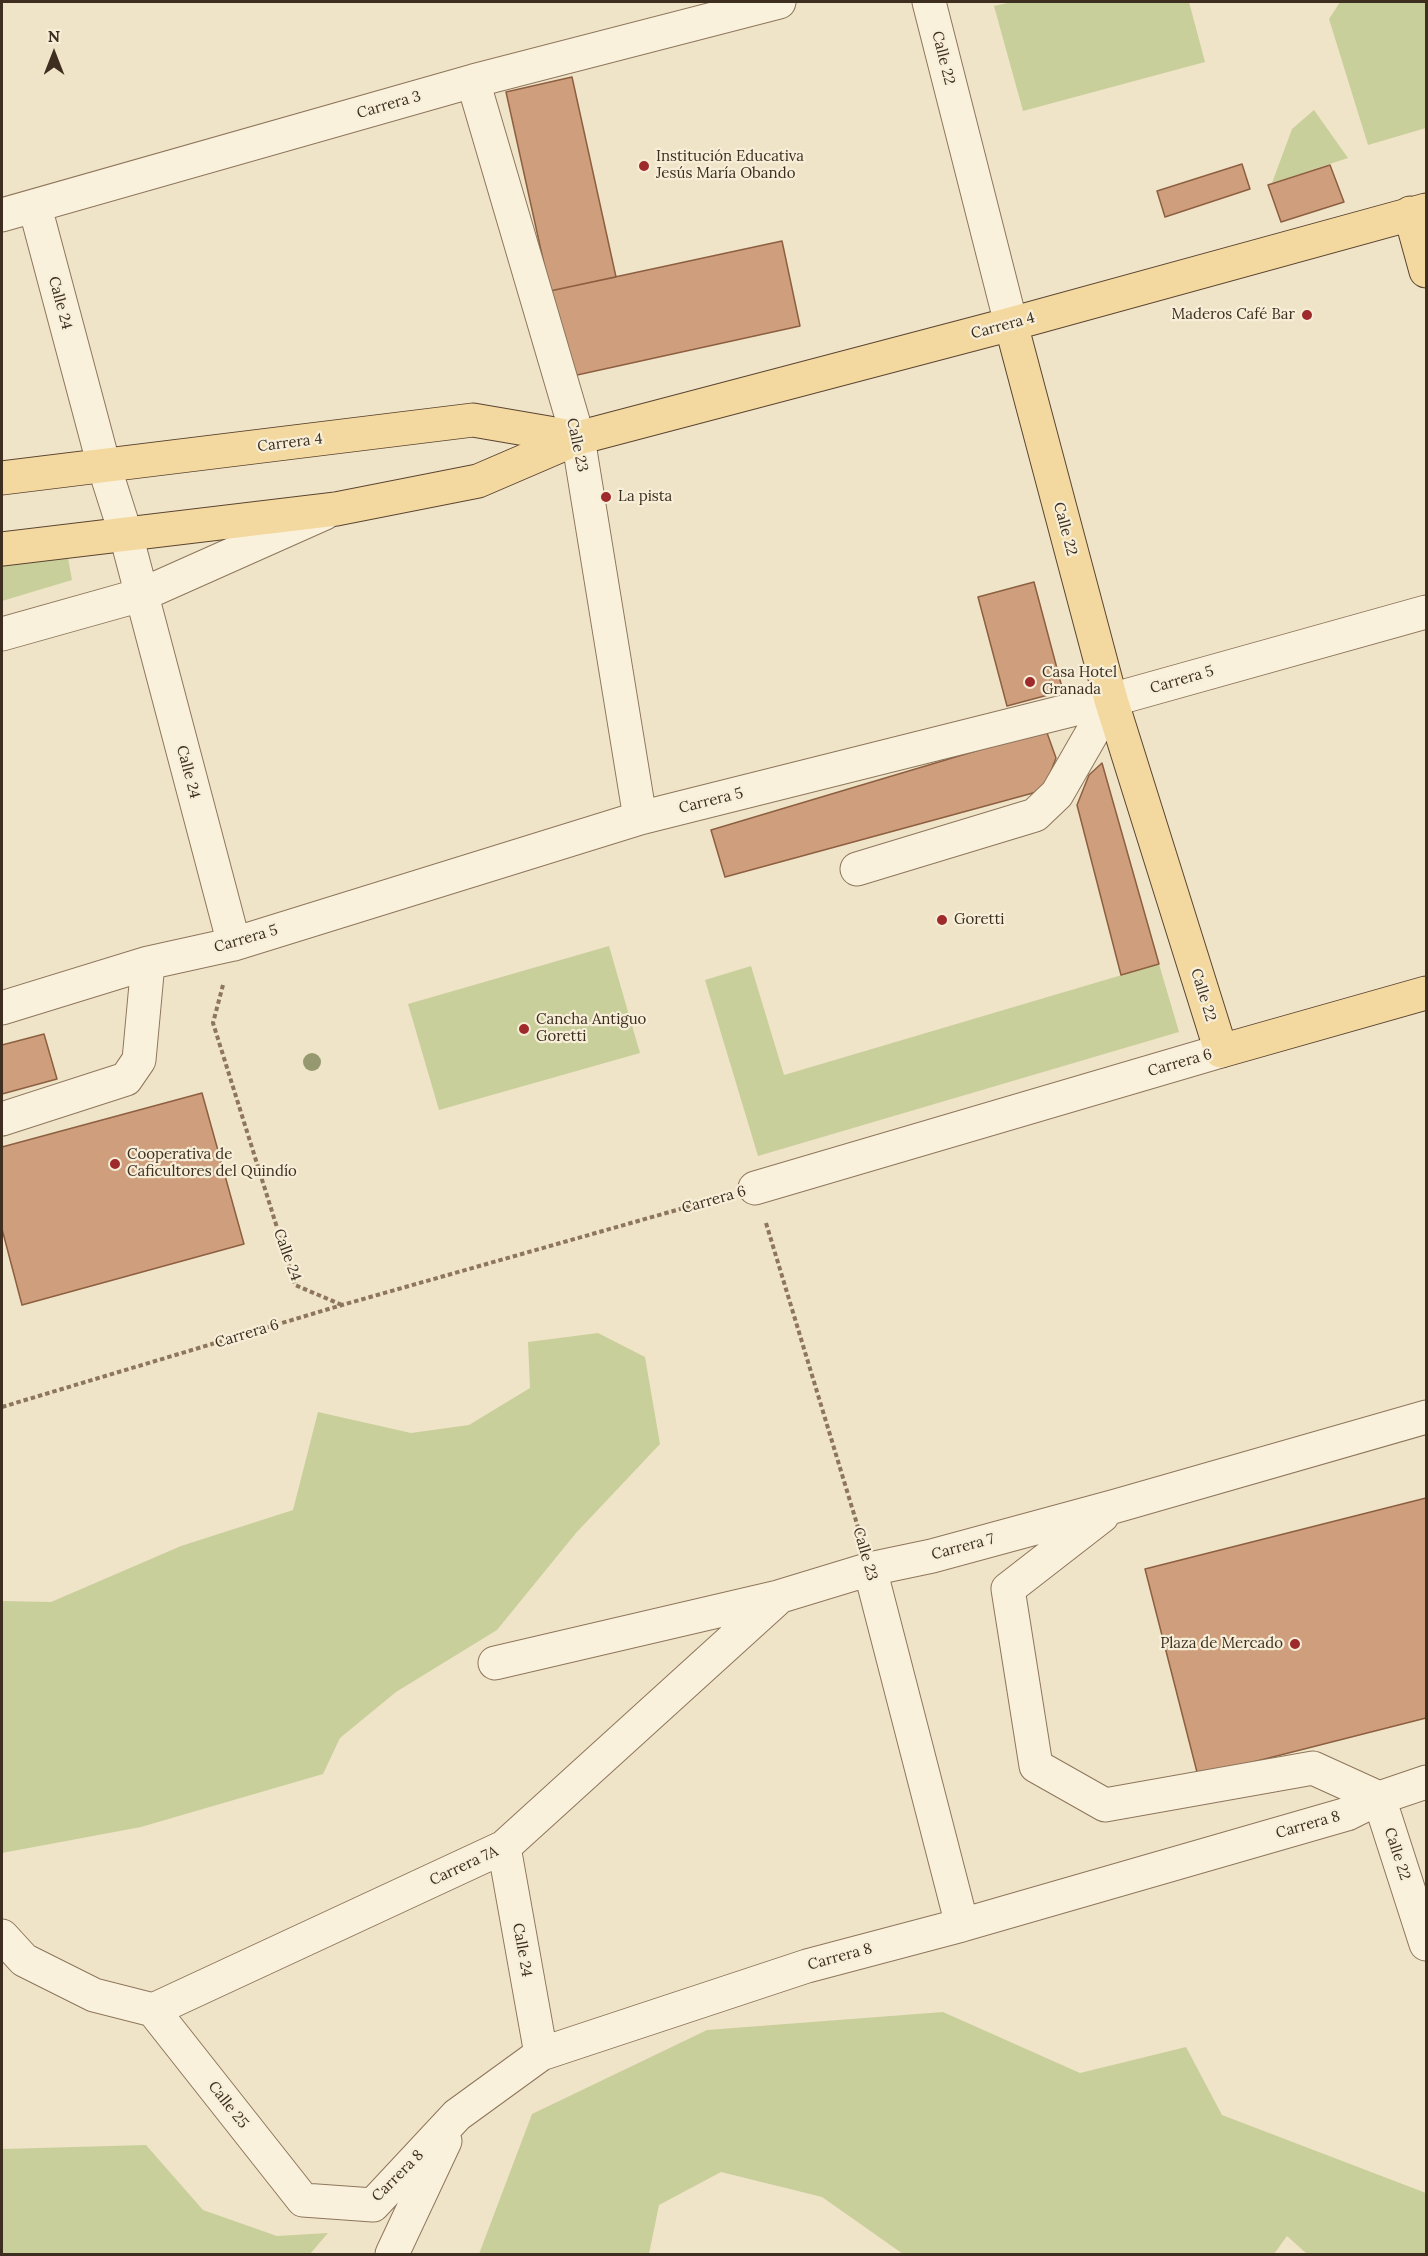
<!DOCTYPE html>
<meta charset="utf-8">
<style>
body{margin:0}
#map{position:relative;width:1428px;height:2256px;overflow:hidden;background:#f0e4c8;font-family:Lora,serif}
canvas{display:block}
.frame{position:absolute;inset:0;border:3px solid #3d2e20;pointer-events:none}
.north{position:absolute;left:24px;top:24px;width:60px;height:60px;-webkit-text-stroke:4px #f7eed8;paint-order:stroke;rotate:0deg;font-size:16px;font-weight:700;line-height:24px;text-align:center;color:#3d2e20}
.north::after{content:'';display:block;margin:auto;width:21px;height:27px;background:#3d2e20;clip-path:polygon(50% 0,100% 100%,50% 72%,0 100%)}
</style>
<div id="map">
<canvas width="1428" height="2256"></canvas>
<div class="frame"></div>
<div class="north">N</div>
</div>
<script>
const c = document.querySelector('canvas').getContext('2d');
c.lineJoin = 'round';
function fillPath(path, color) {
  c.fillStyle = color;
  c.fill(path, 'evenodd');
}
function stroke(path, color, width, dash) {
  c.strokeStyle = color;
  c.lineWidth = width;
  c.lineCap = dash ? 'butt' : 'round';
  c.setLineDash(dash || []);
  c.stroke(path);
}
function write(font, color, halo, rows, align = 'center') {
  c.font = font + ' Lora,serif';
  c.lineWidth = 4.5;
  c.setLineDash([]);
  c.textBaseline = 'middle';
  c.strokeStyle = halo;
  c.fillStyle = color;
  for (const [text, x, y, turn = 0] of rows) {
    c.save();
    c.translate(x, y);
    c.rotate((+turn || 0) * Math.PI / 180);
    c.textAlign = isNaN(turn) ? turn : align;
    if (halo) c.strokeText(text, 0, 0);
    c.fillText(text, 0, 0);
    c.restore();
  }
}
fillPath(new Path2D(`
 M1012 2H1189L1205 62 1023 111 994 6Z
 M1340 2H1426V128L1368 145 1329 19Z
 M1314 110 1348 158 1272 183 1292 129Z
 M68 558 72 580 2 601V566Z
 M609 946 640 1053 439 1110 408 1004Z
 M1159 964 1179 1032 758 1156 705 980 751 966 784 1075Z
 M598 1333 645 1357 660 1444 576 1533 497 1630 396 1692 340 1738 323 1774 141 1827 2 1853V1601L51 1602 181 1546 293 1510 318 1412 411 1433 469 1425 530 1388 528 1342Z
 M943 2012 1080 2073 1186 2047 1222 2115 1426 2193V2254H1307L1287 2236 1274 2254H903L822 2197 721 2172 659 2205 649 2254H479L532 2114 707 2030Z
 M146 2145 203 2210 277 2236 328 2233 310 2254H2V2149Z`), '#c9cf9b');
const building = new Path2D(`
 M572 77 616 277 550 291 506 92Z
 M1242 164 1250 189 1165 217 1157 191Z
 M1330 165 1344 202 1281 222 1268 185Z
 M782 241 800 326 568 377 550 291Z
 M1034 582 1063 691 1007 706 978 597Z
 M1046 730 1056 758 1044 790 725 877 711 830Z
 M1102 763 1159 964 1121 975 1077 805 1089 775Z
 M44 1034 57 1079 2 1094V1045Z
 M202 1093 244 1244 22 1305 2 1229V1147Z
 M1426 1498V1718L1198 1776 1145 1569Z`);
fillPath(building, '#cf9f7d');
stroke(building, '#8d5f41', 1.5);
const minor = new Path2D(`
 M929 2 1011 324
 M473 81 578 438 640 818
 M35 207 104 466 126 535 234 944
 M2 215 473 81 779 2
 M2 634 141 595 325 513
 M857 869 1035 815 1057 794 1111 700
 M2 1008 148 963 234 944 640 818 1111 700 1426 612
 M2 1119 126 1079 139 1060 148 963
 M755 1188 1221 1051
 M1102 1516 1008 1589 1036 1766 1105 1805 1313 1768 1379 1798
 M870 1569 962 1925
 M495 1663 778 1597 870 1569 932 1556 1116 1506 1426 1417
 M1379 1798 1426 1944
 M504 1847 541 2054
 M2 1936 24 1960 94 1995 153 2010
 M153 2010 303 2200 373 2205 457 2115 541 2054 807 1966 962 1925 1347 1814 1379 1798 1426 1782
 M153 2010 504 1847 776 1600
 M392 2254 445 2141`);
const major = new Path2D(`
 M1410 213 1426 271
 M1011 324 1111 700 1221 1051 1426 993
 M2 478 473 420 578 438
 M2 549 336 509 478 481 578 438 1011 324 1426 210`);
stroke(minor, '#8d765c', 35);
stroke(major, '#5b4430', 35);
stroke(new Path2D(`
 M223 985 213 1023 295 1285 342 1305
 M766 1223 860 1534
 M2 1407 342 1305 719 1198`), '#8d765c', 4, [4.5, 3]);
stroke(minor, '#faf1dc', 33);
stroke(major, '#f3d9a0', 33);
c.fillStyle = '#96986f';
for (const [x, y] of [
 [312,1062]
]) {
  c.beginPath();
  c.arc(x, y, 9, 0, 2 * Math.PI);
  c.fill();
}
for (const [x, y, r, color] of [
 [644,166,6,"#9e2a2b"],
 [1307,315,6,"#9e2a2b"],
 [606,497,6,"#9e2a2b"],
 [1030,682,6,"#9e2a2b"],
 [942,920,6,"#9e2a2b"],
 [524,1029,6,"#9e2a2b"],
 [115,1164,6,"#9e2a2b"],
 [1295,1644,6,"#9e2a2b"]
]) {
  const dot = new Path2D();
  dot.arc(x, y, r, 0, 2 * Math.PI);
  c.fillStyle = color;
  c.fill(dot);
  stroke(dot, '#f7eed8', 2);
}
write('15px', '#3d2e20', '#f7eed8', [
 ["Calle 22",943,58,76],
 ["Carrera 3",389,105,-16],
 ["Calle 24",60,303,75],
 ["Carrera 4",1003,326,-15],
 ["Carrera 4",290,443,-7],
 ["Calle 23",577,445,78],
 ["Calle 22",1065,529,75],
 ["Carrera 5",1182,680,-16],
 ["Calle 24",188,772,75],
 ["Carrera 5",711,801,-14],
 ["Carrera 5",246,939,-16],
 ["Calle 22",1203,995,73],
 ["Carrera 6",1180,1063,-16],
 ["Carrera 6",714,1200,-16],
 ["Calle 24",287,1255,70],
 ["Carrera 6",247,1334,-17],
 ["Carrera 7",963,1547,-15],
 ["Calle 23",865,1554,74],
 ["Carrera 8",1308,1825,-16],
 ["Calle 22",1397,1854,72],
 ["Carrera 7A",464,1866,-25],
 ["Calle 24",522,1950,80],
 ["Carrera 8",840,1957,-15],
 ["Calle 25",228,2105,52],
 ["Carrera 8",398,2176,-45]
]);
write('15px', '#3d2e20', '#f7eed8', [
 ["Institución Educativa",656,157],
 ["Jesús María Obando",656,174],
 ["Maderos Café Bar",1295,315,"right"],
 ["La pista",618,497],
 ["Casa Hotel",1042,673],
 ["Granada",1042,690],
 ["Goretti",954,920],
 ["Cancha Antiguo",536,1020],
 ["Goretti",536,1037],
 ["Cooperativa de",127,1155],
 ["Caficultores del Quindío",127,1172],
 ["Plaza de Mercado",1283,1644,"right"]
], 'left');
</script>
